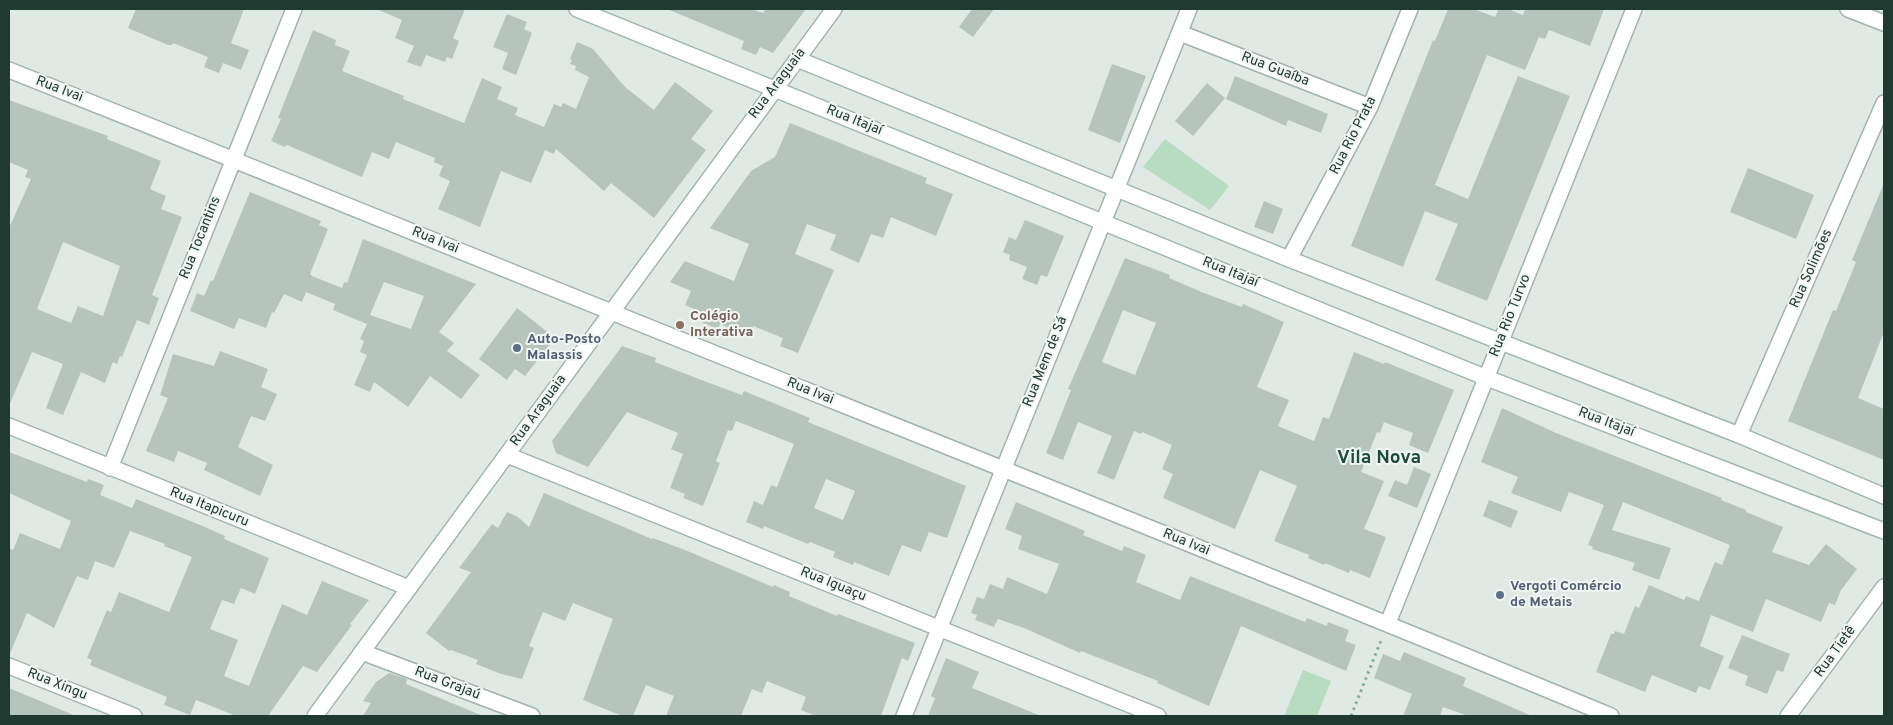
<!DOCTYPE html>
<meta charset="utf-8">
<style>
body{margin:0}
#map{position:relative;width:1893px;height:725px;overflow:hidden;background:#dfeae5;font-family:Overpass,sans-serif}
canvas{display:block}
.frame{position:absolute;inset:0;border:10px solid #203a32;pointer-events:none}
</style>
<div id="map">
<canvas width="1893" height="725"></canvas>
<div class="frame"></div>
</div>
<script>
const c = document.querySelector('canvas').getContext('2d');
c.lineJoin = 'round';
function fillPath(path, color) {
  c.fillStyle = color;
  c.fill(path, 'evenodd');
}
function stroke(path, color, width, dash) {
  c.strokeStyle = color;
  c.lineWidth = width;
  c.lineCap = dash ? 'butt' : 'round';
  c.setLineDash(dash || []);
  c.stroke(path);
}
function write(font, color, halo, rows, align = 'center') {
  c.font = font + ' Overpass,sans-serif';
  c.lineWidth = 4;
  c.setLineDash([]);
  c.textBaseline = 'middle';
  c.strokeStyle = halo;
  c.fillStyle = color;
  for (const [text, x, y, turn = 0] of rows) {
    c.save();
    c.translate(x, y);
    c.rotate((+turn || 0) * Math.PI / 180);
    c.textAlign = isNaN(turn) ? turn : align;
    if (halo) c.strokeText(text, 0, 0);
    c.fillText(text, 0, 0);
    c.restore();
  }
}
fillPath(new Path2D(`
 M1165 139 1229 186 1210 210 1143 167Z
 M1303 670 1331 681 1317 716H1284Z`), '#b8dcc0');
fillPath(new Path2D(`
 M136 9H244L231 43 249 50 241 70 223 63 219 73 204 67 208 57 173 43 172 45H168L128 28Z
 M376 9H465L453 38 459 41 452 59 447 57 445 62 426 55 421 67 407 62 414 46 395 38 402 20Z
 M667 9H751L763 13 766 9H806L773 53 760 47 756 55 741 49 744 41Z
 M972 9H994L973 37 959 27Z
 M1448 9H1474L1495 17 1499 9H1508L1523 15 1525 9H1604L1590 46 1549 30 1545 39 1539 37 1525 70 1487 55 1435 185 1468 199 1518 76 1570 96 1487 301 1435 280 1458 224 1425 211 1403 267 1351 246 1433 40 1435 41Z
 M507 14 527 22 524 29 532 33 516 75 502 69 508 53 493 47Z
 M313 30 336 40 335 45 350 51 342 71 404 96 403 99 464 123 482 78 502 87 497 99 518 108 515 115 544 127 554 104 561 107 563 103 576 109 589 77 575 70 576 66 570 64 572 60 570 59 577 42 593 49 625 87 654 110 675 82 713 111 691 139 706 150 654 218 611 183 604 191 556 149 554 154 545 150 531 183 501 171 480 227 438 209 450 181 439 176 443 166 434 162 435 158 396 142 389 159 372 152 362 177 287 145 285 147 271 141 281 119 278 118Z
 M1112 64 1146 76 1120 143 1088 130Z
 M1235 76 1328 114 1321 133 1288 120 1286 126 1226 99Z
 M1207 83 1225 98 1193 136 1175 121Z
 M9 100 108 136 107 139 161 161 150 189 166 196 161 209 182 217 152 295 159 298 149 325 137 320 122 357 120 356 117 364 113 362 105 383 81 372 63 415 46 408 63 364 32 352 9 406V228L31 179 25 177 28 170 9 162ZM63 242 120 266 103 316 78 306 71 323 37 309Z
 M790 123 927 178 925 183 953 194 936 236 891 217 883 238 871 234 859 263 830 250 836 235 807 224 795 254 834 270 798 353 780 346 783 338 753 326 749 336 720 324 718 329 701 322 705 314 685 305 691 291 670 282 685 261 734 281 749 244 710 228 751 171 775 157Z
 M1748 168 1814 195 1796 239 1730 212Z
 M1884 183V332L1858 398 1884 409V460L1788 421 1833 310 1836 311 1856 262 1852 260Z
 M250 192 321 221 319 225 328 229 310 274 312 276 342 288 344 282 347 283 363 239 476 284 439 332 454 343 447 351 480 375 461 399 430 376 408 407 374 382 370 392 354 385 367 355 360 352 364 341 360 339 367 324 333 310 335 304 306 292 302 302 284 294 274 313 272 312 266 328 239 318 234 329 190 311 197 293 204 296 211 280 213 281ZM384 282 424 296 411 329 370 315Z
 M1264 201 1283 209 1273 234 1254 227Z
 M1025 220 1064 236 1047 277 1041 275 1037 285 1022 279 1027 267 1009 260 1010 255 1003 252 1009 237 1016 240Z
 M1125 258 1170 275 1169 278 1204 293 1242 307 1243 304 1284 322 1257 387 1289 400 1278 426 1314 441 1323 417 1329 419 1354 352 1384 364 1385 362 1454 390 1428 453 1409 445 1413 433 1384 422 1380 433 1377 432 1361 472 1384 481 1364 529 1386 537 1370 578 1350 570 1349 573 1325 563 1324 565 1308 558 1309 555 1274 541 1297 486 1260 470 1235 529 1163 498 1173 474 1162 469 1172 445 1142 432 1141 434 1134 431 1114 480 1097 473 1112 436 1078 422 1063 460 1046 453 1071 390 1068 389ZM1123 310 1156 323 1135 375 1102 362Z
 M517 308 555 338 525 376 515 369 507 380 479 359Z
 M622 346 656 358 655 362 704 381 742 395 744 391 810 418 808 422 966 486 947 538 929 532 921 552 902 545 889 576 854 562 853 565 833 557 835 552 810 542 808 544 764 526 763 529 746 522 754 501 763 505 771 485 777 487 794 444 736 421 732 431 728 430 716 461 720 463 703 506 683 498 685 494 670 488 683 454 671 449 678 433 627 412 588 467 556 453 552 441ZM826 479 855 491 843 520 814 508Z
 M220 351 268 369 261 387 277 394 265 421 251 416 238 447 273 465 260 496 204 470 207 463 178 451 174 462 146 451 168 398 160 395 173 354 214 366Z
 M1502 408 1556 433 1722 498 1721 500 1746 510V512L1783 527 1772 552 1809 565 1826 544 1857 569 1841 590 1835 605 1829 603 1821 622 1766 599 1753 632 1711 615 1700 646 1724 656 1710 690 1699 686 1696 693 1652 675 1645 692 1596 672 1611 634H1614L1615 631 1624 634 1635 606 1639 608 1649 585 1684 600 1686 596 1699 601 1715 562 1722 565 1730 545 1623 502 1612 530 1671 548 1659 580 1632 570 1635 563 1592 549 1593 547 1588 545 1604 505 1569 492 1561 512 1511 493 1518 477 1481 462Z
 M9 452 87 482 88 479 104 485 100 495 132 508 136 499 205 527 225 536 224 539 269 558 255 594 241 588 234 604 222 600 210 629 238 640 224 676 249 686 282 604 307 615 322 581 369 600 350 624 352 625 317 672 303 666 268 716H236L196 700 190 715 164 705 167 697 90 665 92 660 87 658 107 610 111 612 119 592 169 612 192 557 164 546 165 544 130 531 114 568 95 561 88 580 77 576 54 628 27 613 9 656V548L13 550 20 533 60 549 71 521 9 493Z
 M1414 467 1431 474 1417 508 1388 496 1395 480 1407 485Z
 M544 493 652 539 653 538 685 550 773 587 774 585 790 592 789 596 837 616 838 614 915 643 908 661 902 658 881 716H816L801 710 806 697 767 681 762 693 752 689 741 716H666L674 696 646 685 633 716H622L583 700 613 619 573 603 565 621 543 612 529 646 534 648 522 679 501 674 476 664 478 660 451 650 449 651 426 633 471 572 459 568 492 524 498 528 507 512 518 517 529 527Z
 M1489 500 1518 511 1511 528 1483 516Z
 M1016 502 1085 531 1083 535 1122 551 1124 546 1146 555 1136 582 1180 600 1190 576 1305 622 1307 618 1327 626 1328 622 1349 630 1345 641 1356 645 1346 671 1241 626 1209 706 1157 683 1158 681 1081 651 1080 653 1024 628 998 619 994 627 975 620 977 615 971 613 977 597 984 599 990 584 1003 589 1007 577 1047 594 1059 564 1018 549 1022 536 1005 529Z
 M1742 635 1790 654 1783 672 1777 670 1767 694 1745 685 1748 676 1728 668Z
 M1404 652 1466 678 1463 686 1532 716H1468L1443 707 1440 716H1403L1412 694 1374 678 1383 654 1400 661Z
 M946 658 979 672 972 688 1041 716H928L935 698 931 696Z
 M389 673 407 679 406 684 483 716H363L371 703 363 701 376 682Z
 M9 688 76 716H9Z`), '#b5c5be');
const street = new Path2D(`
 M1848 9 1884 23
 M1180 33 1370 107
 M9 70C227 156 444 245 661 332 978 459 1296 585 1611 716
 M1289 259 1370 107 1410 9
 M9 426 409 588
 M1739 435 1884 103
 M507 455 1158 716
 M110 468 294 9
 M1388 623 1634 9
 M362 652 532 716
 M9 666 134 716
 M904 716 1189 9`);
const secondary = new Path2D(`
 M577 9 1487 378 1884 531
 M797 59 1289 259 1739 435 1884 496
 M315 716 834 9
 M1788 716 1884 587`);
stroke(street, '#a2b2ac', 18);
stroke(secondary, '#9eb6ac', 18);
stroke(new Path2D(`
 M1351 716 1382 638`), '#80ae9d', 3, [2.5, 4]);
stroke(street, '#fff', 15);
stroke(secondary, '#fff', 15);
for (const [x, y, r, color] of [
 [680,325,5,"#8d6e63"],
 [517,348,5,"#5c6f8a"],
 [1500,595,5,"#5c6f8a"]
]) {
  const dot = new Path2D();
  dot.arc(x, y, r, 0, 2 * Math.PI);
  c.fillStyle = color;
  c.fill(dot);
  stroke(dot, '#f0f7f3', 2);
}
write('14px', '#203a32', '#f0f7f3', [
 ["Rua Guaíba",1275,70,21],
 ["Rua Araguaia",778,84,-53],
 ["Rua Ivai",59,90,21],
 ["Rua Itajaí",854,121,22],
 ["Rua Rio Prata",1354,136,-63],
 ["Rua Tocantins",201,238,-68],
 ["Rua Ivai",435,241,22],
 ["Rua Solimões",1812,269,-66],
 ["Rua Itajaí",1230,273,22],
 ["Rua Rio Turvo",1511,316,-68],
 ["Rua Mem de Sá",1046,362,-68],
 ["Rua Ivai",810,392,22],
 ["Rua Araguaia",539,411,-54],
 ["Rua Itajaí",1606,423,21],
 ["Rua Itapicuru",209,508,22],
 ["Rua Ivai",1186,543,22],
 ["Rua Iguaçu",833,585,22],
 ["Rua Tietê",1836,652,-54],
 ["Rua Grajaú",447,684,21],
 ["Rua Xingu",57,685,22]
]);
write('bold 14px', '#785e54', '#f0f7f3', [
 ["Colégio",690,317],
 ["Interativa",690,333]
], 'left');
write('bold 14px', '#4e5e75', '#f0f7f3', [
 ["Auto-Posto",527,340],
 ["Malassis",527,356],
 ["Vergoti Comércio",1510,587],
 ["de Metais",1510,603]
], 'left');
write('bold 19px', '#1d4c3e', '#f0f7f3', [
 ["Vila Nova",1379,459]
]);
</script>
